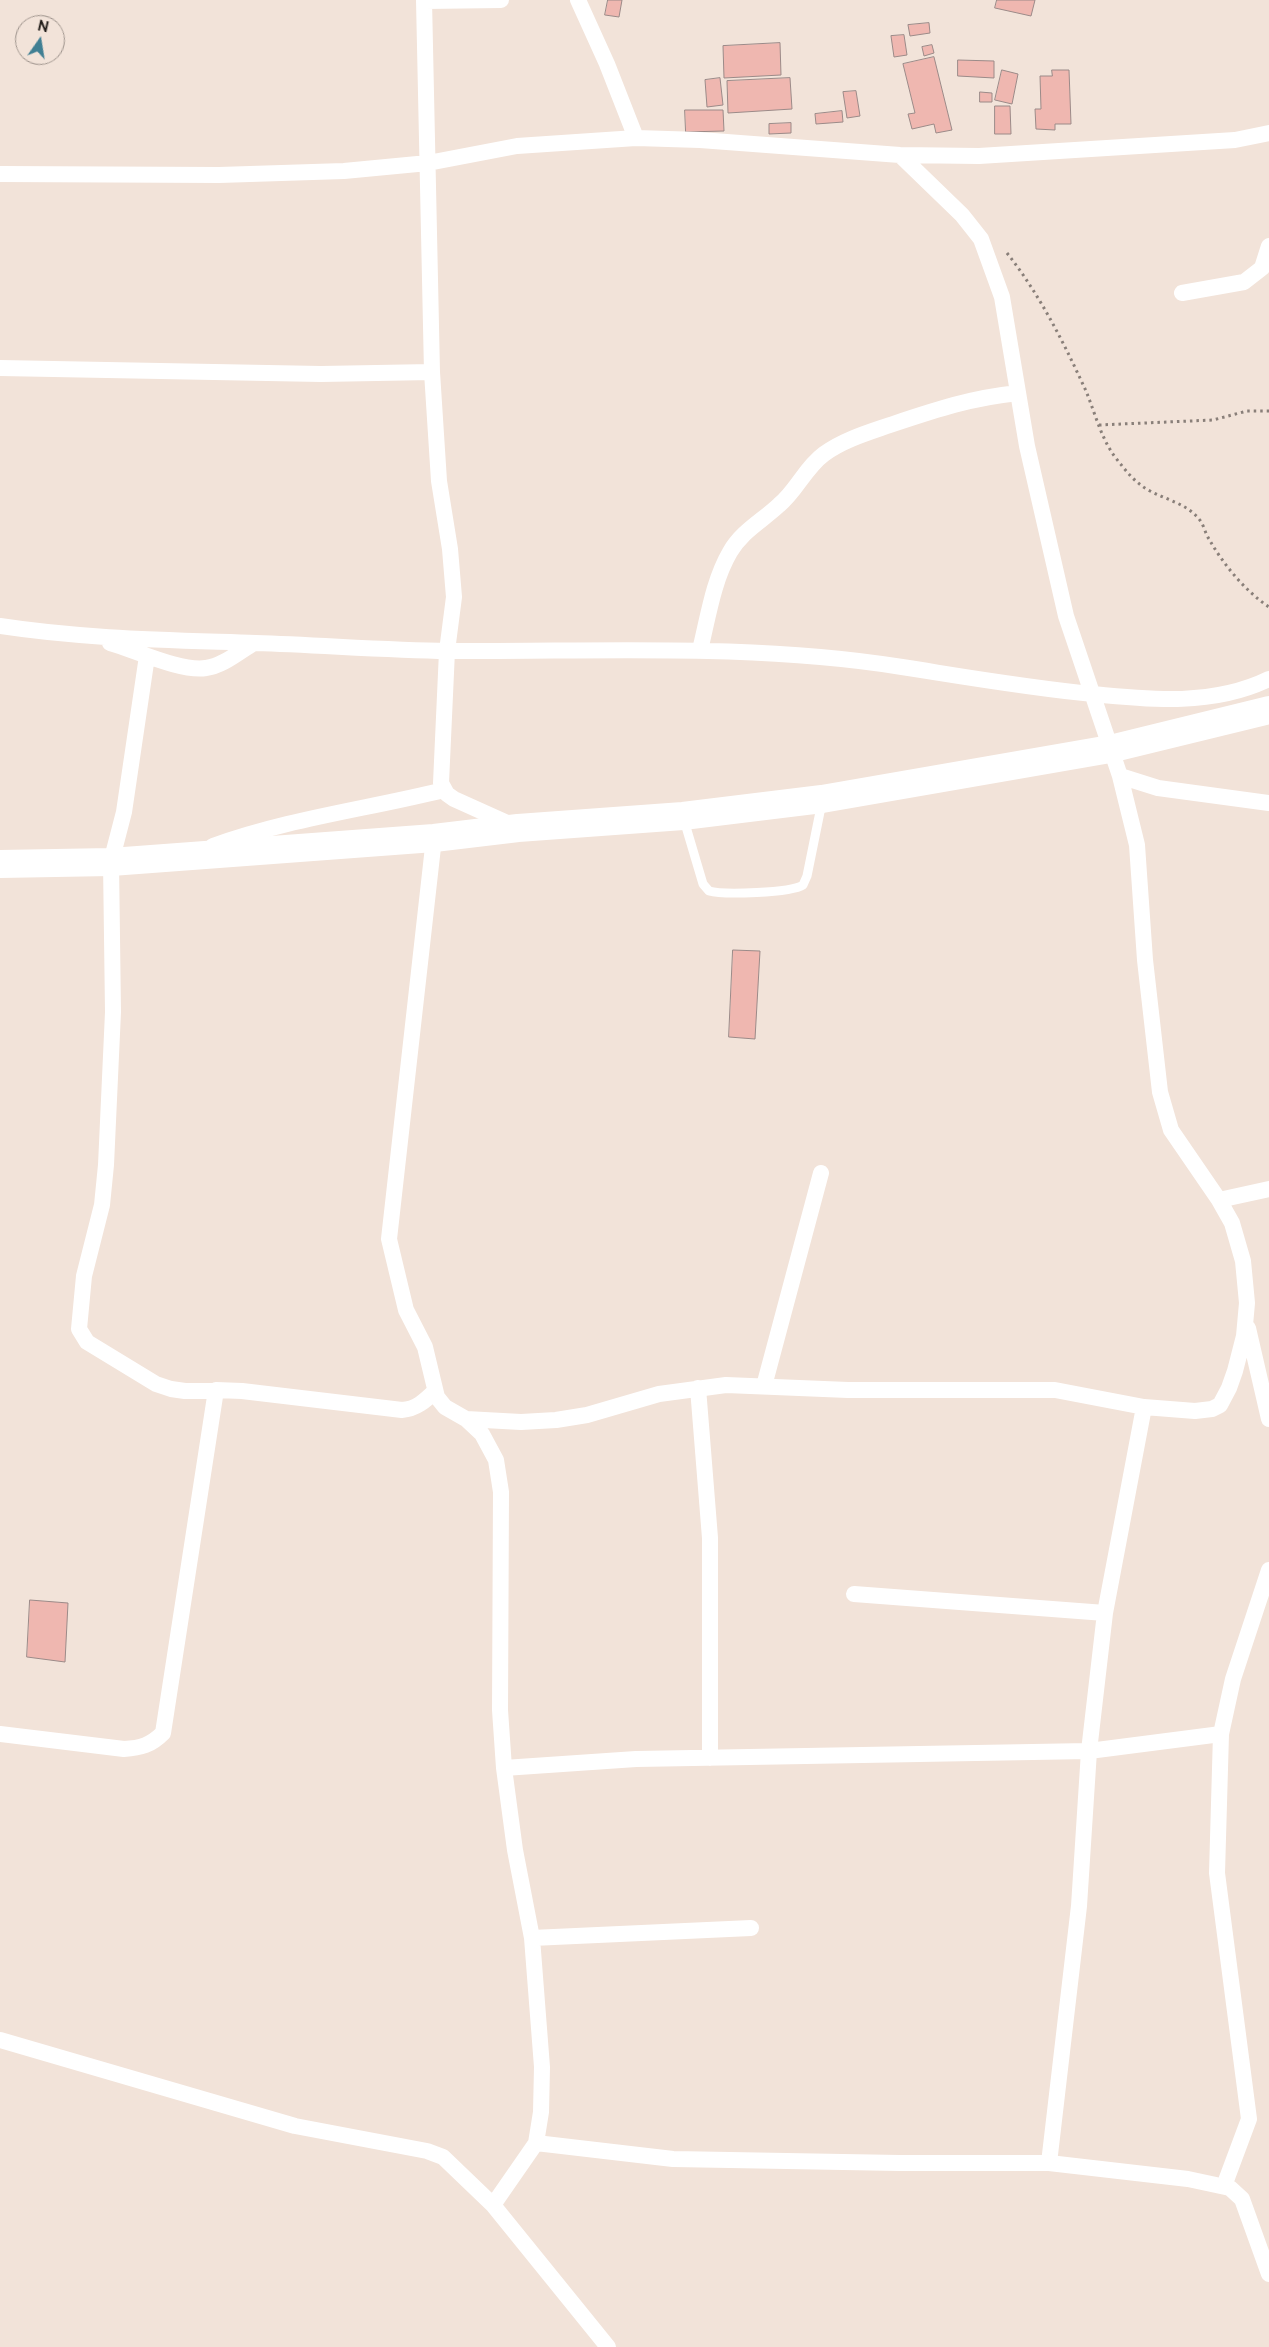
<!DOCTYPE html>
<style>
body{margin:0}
#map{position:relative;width:1269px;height:2347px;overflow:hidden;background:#f2e3d9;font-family:Raleway,sans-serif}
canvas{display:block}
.north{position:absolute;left:15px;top:15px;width:50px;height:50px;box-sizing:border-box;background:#f2e3d9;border:1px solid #9e938c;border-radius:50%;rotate:13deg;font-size:14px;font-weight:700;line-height:20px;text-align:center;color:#211c19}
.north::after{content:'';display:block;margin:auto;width:18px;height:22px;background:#407f93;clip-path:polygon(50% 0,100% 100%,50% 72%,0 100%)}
</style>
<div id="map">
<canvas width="1269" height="2347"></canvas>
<div class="north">N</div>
</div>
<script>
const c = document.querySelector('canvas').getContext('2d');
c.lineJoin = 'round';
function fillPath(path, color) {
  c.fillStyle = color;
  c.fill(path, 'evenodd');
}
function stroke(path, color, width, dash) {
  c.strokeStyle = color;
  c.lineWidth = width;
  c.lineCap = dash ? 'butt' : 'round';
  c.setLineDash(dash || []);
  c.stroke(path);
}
const building = new Path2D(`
 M608 0H622L619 17 605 15Z
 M997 0H1035L1031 16 995 8Z
 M929 23 930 33 910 36 908 25Z
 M904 35 907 55 894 57 891 36Z
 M780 43 781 75 724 78 723 46Z
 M932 45 934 53 924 56 922 47Z
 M934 57 952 130 936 133 934 124 912 129 908 114 915 113 903 64Z
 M958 60 994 61V78L958 76Z
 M1002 70 1018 74 1012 104 995 100Z
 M1052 70H1069L1071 124H1055V130L1036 129 1035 109H1041L1040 76H1052Z
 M720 78 723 105 707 107 705 80Z
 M790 78 792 109 728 113 727 81Z
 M856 91 860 116 847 118 843 92Z
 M980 92 992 93V102H980Z
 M995 106H1010L1011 134H995Z
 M685 110H723L724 131 686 132Z
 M842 111 843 122 816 124 815 114Z
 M791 123V133L769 134V124Z
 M733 950 760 951 755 1039 729 1037Z
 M30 1600 68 1603 65 1662 27 1657Z`);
fillPath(building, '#efb7b0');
stroke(building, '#9b8a88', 1);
stroke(new Path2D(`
 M1007 253C1040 295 1064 343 1086 391 1095 413 1101 438 1115 457 1126 471 1135 483 1150 491 1167 500 1187 504 1199 519 1204 525 1205 533 1209 539 1223 564 1245 591 1269 607
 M1099 425 1213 420 1247 411H1269`), '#897f79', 3, [2.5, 4]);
stroke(new Path2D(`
 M684 820 703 884 709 891C723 895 791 893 803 885L807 876 822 802`), '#fff', 9);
stroke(new Path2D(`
 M424 0 432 372 439 481 450 549 454 597 447 651 441 783 447 794 454 799 514 826
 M578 0 607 64 636 138
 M425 1 501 0
 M0 174 219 175 344 171 428 163 517 146 636 138 700 140 900 155 979 156 1235 140 1269 133
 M1182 293 1244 282 1262 268 1269 246
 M0 368 321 374 432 372
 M0 626C84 639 171 640 256 643 320 645 384 650 448 651 600 652 752 643 902 667 966 677 1029 688 1093 694 1151 700 1214 706 1269 679
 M110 643C135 650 181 672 206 668 223 666 240 651 254 643
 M700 650C708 618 713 581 730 552 742 531 762 521 779 505 797 490 805 468 824 454 843 440 867 433 890 425 935 410 970 398 1018 393
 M147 656 124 812 111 862 113 1012 106 1165 102 1205 84 1276 79 1329 87 1342 156 1384 171 1389 185 1391H215
 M1120 776 1158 788 1269 803
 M213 846C287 819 367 809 444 790
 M1219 1200 1269 1189
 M1248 1328 1269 1419
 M764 1386 821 1173
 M698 1388 710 1538V1758
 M466 1419 521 1422 556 1420 587 1415 659 1394 726 1385 848 1390H1055L1144 1407 1195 1411 1212 1409 1220 1405 1229 1388 1235 1371 1244 1336 1247 1303 1243 1261 1232 1223 1219 1200 1171 1130 1160 1092 1145 960 1137 845 1120 776 1066 616 1027 446 1002 297 981 239 962 215 900 155
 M854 1594 1105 1613
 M0 1734 124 1749C141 1748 151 1745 163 1733L216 1390 242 1391 402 1410C416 1409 425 1401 435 1391
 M504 1768 636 1759 1089 1751 1221 1734
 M532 1938 751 1928
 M0 2040 295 2126 427 2151 443 2157 493 2205 536 2143 541 2112 542 2067 532 1938 515 1850 504 1768 500 1710 501 1492 496 1460 482 1434 466 1419 445 1407 437 1397 425 1347 406 1310 389 1239 434 838
 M536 2143 673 2159 900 2163H1049L1079 1906 1089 1751 1105 1613 1144 1407
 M1049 2163 1188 2179 1230 2188 1242 2199 1269 2274
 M1224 2186 1249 2119 1217 1873 1221 1734 1233 1679 1269 1570
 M493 2205 608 2347`), '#fff', 16);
stroke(new Path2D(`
 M0 864 111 862 434 838 518 828 683 816 822 799 1110 749 1269 710`), '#fff', 28);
</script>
